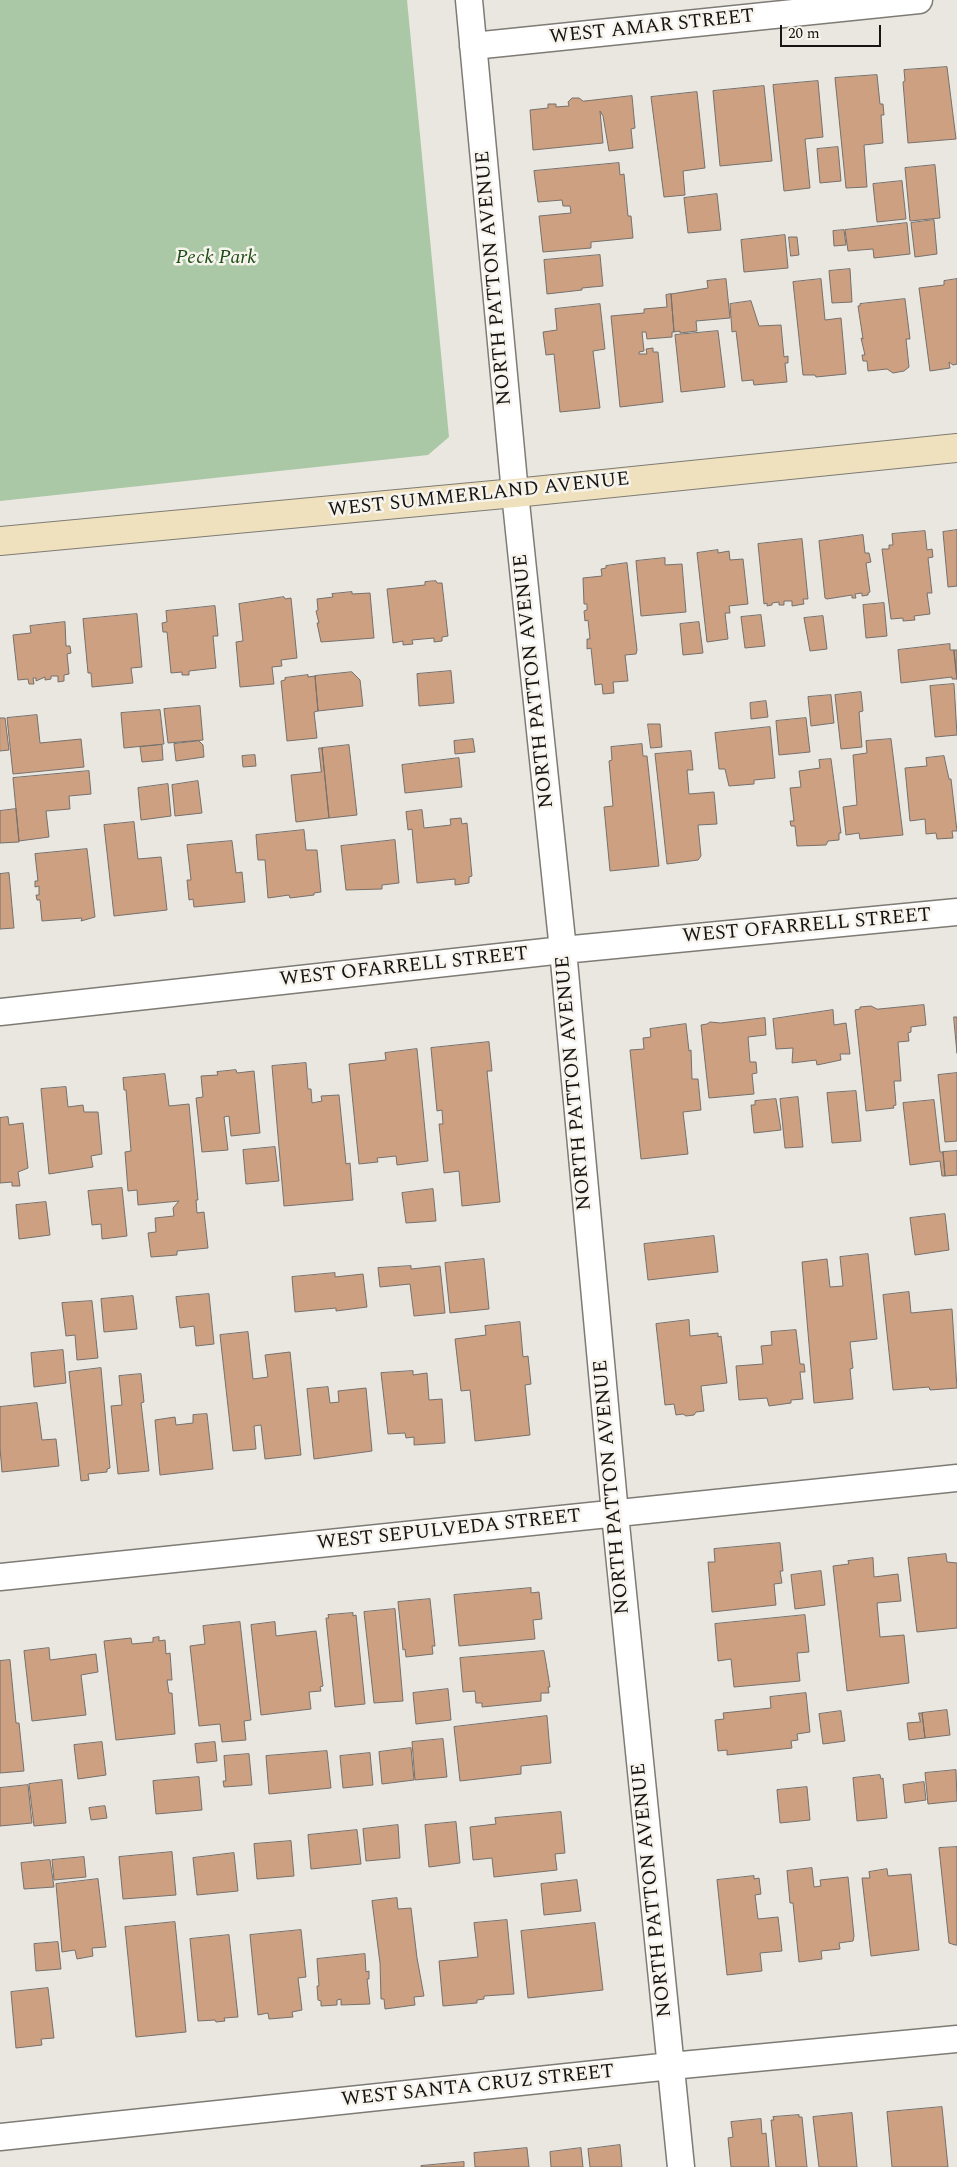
<!DOCTYPE html>
<style>
body{margin:0}
#map{position:relative;width:957px;height:2167px;overflow:hidden;background:#eae7e0;font-family:Spectral,serif}
canvas{display:block}
.scale{position:absolute;left:780px;top:25px;width:101px;height:22px;box-sizing:border-box;border:2px solid #161513;border-top:0;padding-left:6px;font-size:15px;line-height:18px;white-space:nowrap;color:#161513;-webkit-text-stroke:4px #f7f4ed;paint-order:stroke}
</style>
<div id="map">
<canvas width="957" height="2167"></canvas>
<div class="scale">20 m</div>
</div>
<script>
const c = document.querySelector('canvas').getContext('2d');
c.lineJoin = 'round';
function fillPath(path, color) {
  c.fillStyle = color;
  c.fill(path, 'evenodd');
}
function stroke(path, color, width, dash) {
  c.strokeStyle = color;
  c.lineWidth = width;
  c.lineCap = dash ? 'butt' : 'round';
  c.setLineDash(dash || []);
  c.stroke(path);
}
function write(font, color, halo, rows, align = 'center') {
  c.font = font + ' Spectral,serif';
  c.lineWidth = 5;
  c.setLineDash([]);
  c.textBaseline = 'middle';
  c.strokeStyle = halo;
  c.fillStyle = color;
  for (const [text, x, y, turn = 0] of rows) {
    c.save();
    c.translate(x, y);
    c.rotate((+turn || 0) * Math.PI / 180);
    c.textAlign = isNaN(turn) ? turn : align;
    if (halo) c.strokeText(text, 0, 0);
    c.fillText(text, 0, 0);
    c.restore();
  }
}
fillPath(new Path2D(`
 M0 0H407L449 437 428 455 0 501Z`), '#aac8a5');
const building = new Path2D(`
 M947 67 956 139 908 143 903 82 905 81 904 70Z
 M877 75 880 104H883L884 115H881L883 143 864 145 867 187 846 188 835 78Z
 M818 81 823 137 805 139 810 188 784 191 773 85Z
 M764 86 772 161 720 166 713 91Z
 M697 92 705 168 683 171 685 195 664 197 651 97Z
 M632 96 635 128 631 129 633 148 609 151 603 116 600 111 603 143 533 150 530 110 548 108V104H556V107L569 106 568 102 572 98H579L583 101Z
 M838 147 841 181 820 183 817 149Z
 M619 163 620 175 624 174 628 216H631L633 238 591 242V248L543 252 539 216 571 213 570 206H563L562 200 538 202 534 171Z
 M935 165 940 218 910 221 905 168Z
 M902 181 906 219 877 222 873 184Z
 M717 194 721 230 688 233 684 198Z
 M934 220 937 254 915 257 911 223Z
 M907 223 910 254 874 258 873 249 848 251 845 230Z
 M844 230 846 245 834 246 833 231Z
 M785 235 788 268 744 272 741 240Z
 M789 237H797L799 255 791 256Z
 M600 255 603 286 582 288V290L547 294 544 260Z
 M850 269 852 302 832 303 829 271Z
 M726 279 730 318 696 321 697 331 680 333V331L674 332 671 294 708 288 707 281Z
 M821 279 825 320 841 318 846 374 816 377 815 375H803L793 282Z
 M957 279V364L953 365 949 362 950 368 930 371 919 288 944 285V281Z
 M671 294 674 332H672V337L647 339 646 332H642L644 351 639 352V354H647L646 349 653 348V352H658L663 402 620 407 611 316 644 313V309L667 307 666 295Z
 M905 299 910 339H906L909 367 904 371 893 373 887 369 868 371 867 361H863L862 355H865L861 338 863 339 858 306H860V304Z
 M751 301 759 326 781 325 784 357 788 356V363H785L787 382 754 385 753 380 742 381 736 331 732 332 730 304Z
 M600 304 605 349 593 351 600 408 560 412 554 354 546 355 543 332 557 330 555 309Z
 M718 331 725 387 681 392 675 335Z
 M957 530V586L948 587 943 532Z
 M925 531 927 550 932 549 933 557 928 558 932 593H927L930 614 914 616 915 620 903 621V618L891 619 882 549H889V545H893L892 534Z
 M863 535 865 553H869L871 562 866 563 870 592 868 593V595L862 596V593L855 594 856 598H852V595L827 599 825 598 819 541Z
 M802 539 808 599H803L804 604 792 606V601H784V605H779V602L772 603V605L767 606V603L764 604 758 544Z
 M718 550V553L729 551 730 560 743 559 748 604 729 606 730 613H725L728 639 707 642 697 553Z
 M665 558V565L682 564 686 612 641 616 636 561Z
 M627 563 637 650 636 654 625 655 628 681 613 682 614 693 603 694 602 684 595 685 591 648 587 649V639H590L588 620 585 621 584 611 587 610V604H584L583 578 602 576 601 569 606 568V566Z
 M436 581 437 583H442L448 636 442 637V641L434 642V638L412 640 413 644 403 645V641L393 643 387 589 425 585V582Z
 M352 592V594L370 593 374 638 321 642 317 623H319L316 611 318 610 317 599 333 597 332 594Z
 M284 597 285 599 291 598 297 658 281 660 282 666 272 667 274 684 240 687 236 642 243 641 239 604Z
 M884 603 887 636 866 638 863 605Z
 M215 606 218 636H213L216 668 189 671V675H182V672L171 673 167 632H163L162 623 167 622 166 611Z
 M137 614 142 667 131 668 133 683 92 687 91 673H88L83 619Z
 M761 615 765 646 745 648 741 617Z
 M823 616 827 649 810 651 804 618Z
 M65 622 66 646H70L71 653 67 654 69 674 64 675V681L58 682V676H51V679L45 680V677L36 681V678H33L34 684H29L28 679 18 680 13 635 31 633 30 626Z
 M699 622 703 653 683 655 680 624Z
 M950 644V650H954L957 679H952V677L901 683 898 650Z
 M954 650H957V679Z
 M451 671 454 703 419 706 417 674Z
 M352 672 360 680 363 706 318 711 315 676Z
 M308 675V677L315 676 318 711 314 712 317 738 287 741 281 681 285 680V678Z
 M954 684 957 735 935 737 930 686Z
 M861 692 863 711 859 712 862 747 841 749 835 695Z
 M831 695 834 723 811 726 808 697Z
 M766 701 768 717 751 719 750 703Z
 M200 706 203 740 168 743 164 709Z
 M160 710 164 744 124 748 121 713Z
 M37 715 40 743 81 739 84 767 13 774 7 718Z
 M0 718H5L9 750 0 751Z
 M806 718 810 752 779 755 776 721Z
 M648 724H660L662 747 651 748Z
 M770 727 775 778 754 780V784L729 786 725 769H719L715 733Z
 M473 739 475 752 455 754 454 741Z
 M891 739 903 835 860 839 859 833 846 835 843 807 857 805 853 755 867 753 866 741Z
 M199 741 203 745 204 757 176 761 174 744Z
 M642 744 643 756H647L659 866 610 871 604 807 613 806 609 761 612 760 611 747Z
 M162 745 163 760 142 762 140 747Z
 M349 745 357 815 329 818 322 748Z
 M319 748H322L329 818 296 822 291 775 321 772Z
 M691 751 693 770H687L689 794 714 792 717 824 698 825 701 856 698 860 667 864 655 754Z
 M255 755 256 766 243 767 242 756Z
 M944 756 949 779H951L957 831H952L953 838 937 839 936 833 926 834 925 819 910 821 905 768 927 766 926 758Z
 M459 758 462 787 405 793 402 765Z
 M831 759 841 833H839V840L828 841 826 845 797 846 795 826H791L790 821H794L790 788 801 787 799 771 820 768 819 760Z
 M89 771 91 794 69 796 70 809 46 811 49 837 19 841 13 778Z
 M198 781 202 813 175 816 172 785Z
 M168 784 171 816 141 820 138 788Z
 M16 809 19 842 0 843V811Z
 M422 810 424 828 451 825 450 819 461 818 462 824 467 823 472 876 469 877V883L455 885V879L417 883 412 829 408 830 406 812Z
 M134 822 138 859 161 857 167 910 114 916 104 825Z
 M304 830 306 850H317L321 892 314 893V895L290 898 289 895 268 898 265 860H258L256 835Z
 M395 840 399 883 382 885V889L346 890 341 846Z
 M232 841 236 873 242 872 245 902 194 907 193 899 189 900 187 880H191L187 845Z
 M87 849 95 917 81 921 82 918 42 921 40 900H37L36 895H39V886L35 887V881H38L35 854Z
 M9 873 14 928 0 929V874Z
 M924 1005 926 1025 911 1027V1032L908 1033 909 1041 898 1042 901 1081H894L896 1105 893 1106 894 1108 866 1111 855 1010 860 1009V1007L871 1006 877 1009Z
 M833 1010 834 1025 846 1023 850 1054H840L841 1060 817 1065 816 1060 792 1063 793 1048 776 1049 773 1019Z
 M954 1017H957V1053Z
 M765 1018 766 1035 748 1037 750 1062H756L757 1073 752 1074 754 1094 709 1098 701 1025 707 1024 710 1022 720 1023Z
 M686 1024 689 1051 691 1050 692 1079H698L701 1110 683 1112 688 1154 641 1159 630 1050 644 1049 643 1038 651 1037 650 1029Z
 M489 1042 492 1071H487L500 1202 462 1206 459 1171 444 1173 439 1124H443L442 1110 437 1111 431 1048Z
 M417 1049 428 1161 397 1165 396 1156 377 1158 378 1162 359 1164 349 1064 386 1060 385 1053Z
 M306 1063 308 1089H311L312 1103 322 1101 321 1096 339 1095 346 1164 350 1163 353 1200 284 1206 272 1066Z
 M236 1070 237 1073 254 1071 260 1133 231 1136 229 1116 224 1117 228 1150 202 1152 196 1098 203 1097 201 1076 218 1075 217 1072Z
 M957 1073V1141L945 1142 938 1075Z
 M165 1074 169 1106 189 1104 198 1200H196L197 1213 204 1212 208 1248 177 1251V1255L151 1257 148 1233 156 1232 155 1218 174 1216 173 1208 179 1201 138 1205 137 1190 128 1191 125 1152 131 1151 126 1090H124L123 1078Z
 M66 1087 68 1107 83 1105 84 1112H98L102 1154 91 1156 93 1167 49 1174 41 1089Z
 M856 1091 861 1141 832 1143 827 1093Z
 M798 1097 803 1147 785 1148 780 1099Z
 M776 1099 781 1130 754 1133 751 1105H755V1101Z
 M934 1100 940 1152H943L945 1176H942L940 1161 910 1165 903 1103Z
 M8 1117 9 1125 23 1123 28 1168 18 1172 20 1186H12V1182L0 1183V1118Z
 M275 1147 279 1181 246 1184 243 1150Z
 M957 1151V1175L945 1176 943 1152Z
 M122 1188 127 1236 102 1239 101 1224 92 1225 88 1191Z
 M433 1189 436 1221 406 1223 402 1193Z
 M46 1202 50 1235 19 1239 16 1205Z
 M945 1214 949 1250 915 1255 910 1218Z
 M714 1236 718 1272 648 1280 644 1244Z
 M868 1254 877 1339 850 1342 853 1368 850 1369 853 1399 814 1403 802 1262 827 1259 830 1287 843 1286 840 1257Z
 M484 1259 489 1309 450 1313 445 1263Z
 M411 1266V1269L440 1266 445 1313 414 1316 410 1284 380 1287 378 1268Z
 M335 1273V1277L363 1274 367 1307 336 1311V1308L295 1312 292 1277Z
 M909 1292 911 1313 952 1309 957 1388 930 1390 929 1387 893 1390 883 1295Z
 M209 1294 214 1344 196 1346 194 1326 180 1328 176 1297Z
 M133 1296 137 1329 104 1332 101 1299Z
 M92 1301 98 1358 77 1360 75 1335 66 1336 62 1303Z
 M689 1320 690 1336 718 1333V1337L721 1336 727 1383 701 1386 704 1411 696 1412 694 1415 686 1416 683 1414 676 1415 674 1404 665 1405 656 1324Z
 M520 1322 523 1357 528 1356 531 1384 525 1385 530 1435 475 1441 470 1390 461 1391 455 1339 486 1335 485 1326Z
 M796 1330 800 1364H804L805 1372H800L803 1399 791 1400V1403L769 1406 767 1398 739 1400 736 1366 763 1364 761 1346 772 1345 771 1332Z
 M248 1332 253 1379 268 1377 265 1355 290 1352 301 1455 265 1459 261 1425 254 1426 256 1449 233 1451 220 1335Z
 M63 1350 66 1383 34 1387 31 1353Z
 M101 1368 110 1468 107 1469V1472L88 1474 89 1480 81 1481 69 1372Z
 M413 1371V1375L427 1373 429 1400 442 1399 445 1443 414 1445V1437L406 1438 405 1433 388 1434 381 1373Z
 M141 1374 144 1402 141 1403 149 1471 118 1474 111 1406 122 1405 119 1376Z
 M328 1387 330 1403 339 1402 338 1391 366 1388 372 1451 314 1459 307 1389Z
 M37 1403 42 1440 56 1439 59 1466 2 1472 0 1448V1407Z
 M207 1414 213 1469 160 1475 155 1420 175 1417 176 1425 193 1423V1415Z
 M780 1543 783 1571H780L782 1583 774 1584 776 1605 712 1612 708 1562H715L714 1549Z
 M946 1554 947 1562 957 1563V1628L917 1632 908 1558Z
 M873 1558 874 1577 898 1574 901 1601 877 1603 880 1637 904 1635 909 1683 847 1691 833 1566 849 1564 848 1561Z
 M821 1571 825 1605 795 1609 791 1575Z
 M531 1588V1593L539 1592 542 1619 533 1620 535 1639 459 1646 454 1595Z
 M430 1599 435 1646H432L433 1654 406 1657 405 1649 403 1650 398 1602Z
 M395 1609 403 1701 374 1703 364 1612Z
 M353 1613V1616L356 1615 365 1704 335 1707 326 1618H329L328 1615Z
 M805 1615 809 1652 797 1653 800 1681 734 1687 731 1659 718 1661 715 1624Z
 M240 1622 251 1720 244 1721 246 1740 222 1742 220 1724 199 1726 190 1646 205 1644 203 1626Z
 M275 1622 276 1636 316 1631 323 1686 320 1687 321 1691 309 1692 311 1709 261 1715 251 1625Z
 M159 1637V1641L165 1640 166 1654 170 1653 172 1680H167L169 1693H172L175 1734 116 1740 104 1641 131 1638 132 1644 153 1642V1638Z
 M49 1648 50 1660 96 1654 98 1672 81 1675 86 1715 32 1721 24 1651Z
 M544 1651 550 1687H548L549 1693H541V1701L482 1707V1703H476L475 1691 463 1692 460 1658Z
 M10 1660 16 1723H19L24 1771 0 1773V1661Z
 M448 1689 451 1720 416 1724 413 1693Z
 M806 1693 810 1732 797 1734 798 1740 791 1741 792 1748 727 1755V1750L718 1751 715 1720 724 1719 723 1713 771 1708 770 1697Z
 M947 1710 950 1735 925 1738 922 1713Z
 M841 1711 845 1741 823 1744 819 1714Z
 M919 1713H922L925 1738 909 1740 907 1723 920 1722Z
 M547 1716 551 1763 521 1766V1774L460 1781 454 1727Z
 M443 1739 447 1777 415 1780 412 1742Z
 M102 1742 106 1775 78 1779 74 1745Z
 M215 1742 217 1761 197 1763 195 1744Z
 M411 1748 414 1780 382 1784 379 1752Z
 M327 1751 331 1788 269 1794 266 1756Z
 M370 1753 373 1785 343 1788 340 1756Z
 M249 1754 252 1785 224 1787 223 1781H226L224 1756Z
 M956 1770 957 1801 928 1804 925 1773Z
 M880 1775 881 1779 883 1778 887 1818 857 1821 853 1778Z
 M199 1777 202 1810 156 1814 153 1781Z
 M62 1780 66 1823 34 1826 29 1784Z
 M924 1782 926 1800 905 1803 903 1785Z
 M28 1785 32 1823 0 1826V1788Z
 M807 1787 810 1820 780 1823 777 1790Z
 M105 1806 107 1818 91 1820 89 1808Z
 M561 1812 565 1853 555 1854 557 1870 494 1877 492 1858 473 1860 470 1827 496 1824 495 1818Z
 M456 1822 460 1863 429 1867 425 1825Z
 M398 1825 400 1858 366 1861 363 1829Z
 M357 1830 361 1864 311 1869 308 1835Z
 M291 1841 294 1876 257 1879 254 1844Z
 M957 1847V1945H955L949 1943 939 1848Z
 M172 1852 176 1895 123 1899 119 1857Z
 M234 1853 238 1891 197 1895 193 1858Z
 M84 1857 86 1877 54 1880 52 1860Z
 M50 1860 54 1887 24 1889 21 1863Z
 M812 1868 814 1887 821 1886 820 1880 848 1877 854 1936 853 1941 839 1943 840 1949 821 1951 822 1959 799 1962 793 1903H790L787 1871Z
 M887 1869 888 1876 911 1874 919 1950 871 1956 862 1878H870L869 1872Z
 M754 1876V1879L759 1878 761 1894 755 1895 758 1919 778 1917 782 1951 760 1953 762 1971 727 1975 717 1880Z
 M98 1879 106 1947 92 1948 93 1956 77 1959 75 1950 62 1952 56 1884Z
 M577 1880 581 1911 544 1915 541 1884Z
 M397 1898 398 1909 411 1908 417 1958 424 1996 414 1997 415 2005 385 2009 384 1999H381L380 1963 372 1901Z
 M507 1920 514 1994 484 1996V1999L477 2000V2003L443 2006 439 1961 478 1957 474 1923Z
 M175 1922 186 2032 136 2037 125 1927Z
 M595 1923 603 1990 528 1998 521 1931Z
 M301 1930 306 1977 298 1978 302 2010 292 2012 293 2017 269 2019 268 2013 258 2015 250 1935Z
 M229 1935 238 2017 224 2018 225 2021 216 2022 215 2020 198 2021 190 1939Z
 M58 1942 61 1969 36 1971 34 1944Z
 M365 1954 366 1972 369 1971V1979H367L370 2004 341 2005V1999L337 2000V2005L321 2006V2001L318 2000 317 1986H319L317 1959Z
 M48 1988 54 2038 41 2039 42 2045 16 2048 11 1992Z
 M942 2107 948 2167H892L887 2112Z
 M852 2113 857 2167H819L813 2117Z
 M799 2115V2117H802L807 2167H776L771 2120H774L773 2117Z
 M761 2119 762 2134 766 2133 769 2167H731L728 2138 733 2137 731 2122Z
 M620 2145 622 2167H590L588 2149Z
 M527 2148 529 2167H475L474 2153Z
 M581 2148 583 2167H551L550 2152Z
 M464 2162V2167H421V2166Z`);
fillPath(building, '#cca080');
stroke(building, '#76706c', 1);
const street = new Path2D(`
 M469 0 515 493 563 950 615 1514 681 2167
 M473 46 919 0
 M0 1012 563 950 957 912
 M0 1577 957 1478
 M0 2137 671 2066 957 2039`);
const secondary = new Path2D(`
 M0 541 515 493 957 448`);
stroke(street, '#7e7b75', 29);
stroke(secondary, '#7e7b75', 30);
stroke(street, '#fff', 26);
stroke(secondary, '#efe1bd', 28);
write('20px', '#161513', '#f7f4ed', [
 ["WEST AMAR STREET",652,28,-6],
 ["NORTH PATTON AVENUE",495,278,-95],
 ["WEST SUMMERLAND AVENUE",479,496,-6],
 ["NORTH PATTON AVENUE",535,681,-96],
 ["WEST OFARRELL STREET",807,927,-5],
 ["WEST OFARRELL STREET",404,968,-6],
 ["NORTH PATTON AVENUE",575,1083,-95],
 ["NORTH PATTON AVENUE",613,1487,-95],
 ["WEST SEPULVEDA STREET",449,1531,-6],
 ["NORTH PATTON AVENUE",653,1890,-96],
 ["WEST SANTA CRUZ STREET",478,2087,-6]
]);
write('italic 20px', '#1d4c15', '#f7f4ed', [
 ["Peck Park",216,259]
]);
</script>
